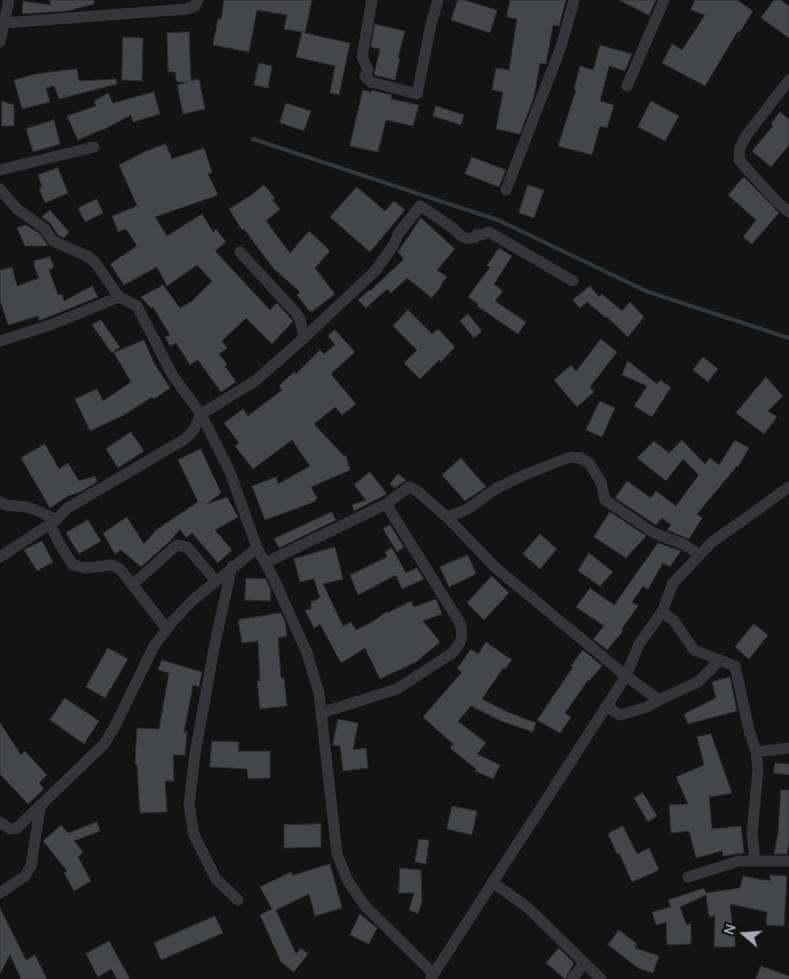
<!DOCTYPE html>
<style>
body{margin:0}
#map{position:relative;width:789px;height:979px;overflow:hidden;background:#131314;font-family:Manrope,sans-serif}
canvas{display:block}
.north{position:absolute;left:719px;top:909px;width:50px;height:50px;-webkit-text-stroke:4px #0e0e0f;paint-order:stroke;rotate:288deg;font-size:14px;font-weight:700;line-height:20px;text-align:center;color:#a6aab3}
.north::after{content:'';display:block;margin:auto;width:18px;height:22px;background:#a6aab3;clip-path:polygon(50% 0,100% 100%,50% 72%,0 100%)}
</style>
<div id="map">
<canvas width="789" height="979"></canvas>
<div class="north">N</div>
</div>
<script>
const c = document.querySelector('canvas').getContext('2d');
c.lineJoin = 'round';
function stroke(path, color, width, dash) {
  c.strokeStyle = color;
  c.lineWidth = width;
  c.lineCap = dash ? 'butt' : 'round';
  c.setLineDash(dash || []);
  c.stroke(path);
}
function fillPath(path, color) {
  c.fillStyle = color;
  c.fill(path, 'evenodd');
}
stroke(new Path2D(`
 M253 139 498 220 646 291 789 338`), '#30383e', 4);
const building = new Path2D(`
 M50 0H94V4L67 11 22 14 23 1 50 5Z
 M224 0H312L305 33 350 43 339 95 330 93 335 66 296 57 302 32 284 29 287 15 257 10 249 52 213 45 218 19H221Z
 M458 0H464L497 10 490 33 451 20Z
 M510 0H566L559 26 553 25 546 64 540 63 534 97 520 134 496 129 503 92 492 90 496 68 509 70 517 19 507 17Z
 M619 0H656L649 15Z
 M695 0H737L753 11 740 32 738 31 705 86 662 63 672 44 682 50 705 15 691 10Z
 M774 0H781L789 6V38L761 18Z
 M375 24 405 31 398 58H400L395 80 374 75 380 49 371 47Z
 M189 32 191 81 199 79 205 109 183 114 177 85 188 82H177L175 72H168L167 33Z
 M123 37 143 38 142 81 122 80Z
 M600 45 632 54 625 71 609 66 600 101 614 105 607 128 600 126 592 155 558 146 576 90 574 89 580 66 593 70Z
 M259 63 272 66 268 88 254 85Z
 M77 69 79 81 116 79 117 84 59 99 54 86 46 88 50 102 22 109 14 80 36 74Z
 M363 90 371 92V90L392 95 391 99 419 105 413 126 386 120 378 152 350 146Z
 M154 92 160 114 133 122 131 115 103 130V129L78 140 67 116 96 106 94 101 108 93 113 103Z
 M2 101 14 105V126H2Z
 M651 101 679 116 665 141 638 127Z
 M286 103 311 111 304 131 280 123Z
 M436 106 464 115 461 125 433 116Z
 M780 112 789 119V145L771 167 752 151 773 126 771 124Z
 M54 120 60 144 33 152 26 129Z
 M166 144 172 159 204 148 212 172 208 174 218 195 155 217 167 236 202 214 213 232 216 229 226 242 215 251 270 310 277 303 293 321 272 344 246 318 222 341 227 348 219 354 227 364 225 366 236 382 221 392 198 360 190 365 176 343 170 346 165 337 170 335 153 307 151 308 141 297 163 285 180 308 192 301 212 281 197 265 167 286 157 267 124 285 110 264 137 246 126 229 118 232 112 216 137 206 119 165 146 151Z
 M472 157 506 170 499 187 465 174Z
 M58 168 68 193 45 203 39 188 42 187 38 175Z
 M744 177 779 213 752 244 743 237 756 220 728 195Z
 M264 185 275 198 272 200 280 209 266 221 290 253 309 231 330 251 315 268 335 294 313 311H309L297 295 300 292 273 268 244 229 242 230 229 209 250 196Z
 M528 185 544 190 534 218 519 213Z
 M357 187 385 211 394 201 405 210 370 252 330 217Z
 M97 199 103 213 85 222 78 208Z
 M50 210 69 232 64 238 58 235 50 223 42 217Z
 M421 218 455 249 437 270 447 277 441 284 442 285 432 298 407 278 391 293 387 289 366 308 358 300 369 290 370 291 404 259 398 252Z
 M26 225 39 233 48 246H25L17 228Z
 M499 248 512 256 494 284 503 291 495 301 526 322 518 334 477 306 478 304 468 297 490 267 487 266Z
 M50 257 54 267 49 270 58 295 62 294 64 301 92 286 98 297 41 320H39L38 316 8 325 0 300V270L12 267 17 286 39 278 34 266V261Z
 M590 286 599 297 602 294 622 311 630 302 644 317 628 337 607 317 606 318 587 302 580 308 573 300Z
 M408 310 432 334 438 329 455 347 441 362 439 360 420 379 404 363 417 350 393 326Z
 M468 314 482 331 474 338 460 321Z
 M101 320 120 347 112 353 92 325Z
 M335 330 355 352 331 374 356 404 342 415 335 407 314 424 344 456H346L350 470 311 487 317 498 314 502 265 520 252 486 276 477 278 484 310 466 292 440 253 469 235 446 239 443 224 423 243 409 248 416 282 390 279 386 294 372 296 374 320 350 324 354 335 345 328 336Z
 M601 339 617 352 590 387 594 392 577 407 554 380 571 365 576 371Z
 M144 340 154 363 170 388 154 399 152 397 124 415 90 431 75 399 97 389 103 401 131 382 114 353Z
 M703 357 718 369 708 382 693 370Z
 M628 361 657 384 660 380 671 387 652 417 634 406 647 386 622 375Z
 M766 377 783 396 768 411 777 417 764 434 736 413Z
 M600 401 615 408 602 437 586 430Z
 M131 432 144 451 118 468 106 449Z
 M682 440 705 464 710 458 719 465 735 440 749 448 738 467 737 466 697 514 702 518 689 539 667 530 671 525 662 518 656 525 615 498 627 481 651 498 656 491 676 506 698 476V474L683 459 666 481 637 458 654 441 669 453Z
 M45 444 59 469 68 463 79 481 95 476 97 482 80 492 68 496 50 508 21 458Z
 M201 449 221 493 207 504 227 497 238 517 215 530 232 550 218 563 192 533 186 538 180 529 170 541 141 567 121 550 115 554 103 533 127 517 144 544 156 530 198 502 178 460Z
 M461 458 486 487 465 501 442 475Z
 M370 472 387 494 354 511 352 505 366 500 354 485Z
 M398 474 406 480 395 488 390 484Z
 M332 512 336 520 279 548 274 539Z
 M610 512 646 536 626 558 594 537Z
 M88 520 101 541 79 554 66 533Z
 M390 525 404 547 397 552 383 529Z
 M540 534 557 549 540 569 523 554Z
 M42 541 53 562 37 571 24 550Z
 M658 543 681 551 670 567 663 563 648 589 643 586 632 602 638 606 621 630 623 631 607 650 593 639 604 626 576 607 590 588 614 605Z
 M335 547 343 579 323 584 343 626 351 622 356 630 372 622 386 612 387 613 411 601 414 607 436 599 442 614 423 621 440 642 416 662 380 679 365 648 341 663 320 624 314 628 305 610 311 609V602L320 598 314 579 300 582 294 559Z
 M392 548 406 573 417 568 424 579 402 589 396 575 358 595 350 575 387 557 385 552Z
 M589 553 613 572 600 586 578 571Z
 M468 555 476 574 449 587 440 567Z
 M492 576 509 593 484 620 467 603Z
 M246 578 266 579 271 590 270 601 245 600Z
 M281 613 285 621 287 636 278 638 281 678H284L287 706 260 709 257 681H260L258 641 242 643 238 620Z
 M754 624 768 635 749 659 735 647Z
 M486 642 512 660 505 669 503 668 482 699 505 711 536 723 533 732 501 721 471 706 458 721 486 743 477 754 500 765 493 779 475 771 476 769 450 748 453 744 423 717 462 672 457 669 471 649 478 654Z
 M108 648 128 659 105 698 86 687Z
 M583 650 602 666 589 681 588 680 565 713 571 717 560 733 537 720 573 667 571 666Z
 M162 660 202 672 199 687 193 685 184 732H187L185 755H173L174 781H165L167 812 140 813 137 765 135 764 137 728 159 729 169 673 158 670Z
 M730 677 737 711 688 724 684 714 716 698 712 682Z
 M65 698 99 721 84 744 50 720Z
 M338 719 358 723 353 750 366 748 368 768 343 771 340 746 333 745Z
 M0 723 21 755 25 751 47 775 39 783 44 789 28 804 0 774Z
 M711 734 732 793 709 797 712 829 741 826 744 853 723 856 722 851 696 858 689 831 671 833 669 805 688 804 676 777 704 765 697 737Z
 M212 741 239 742 238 751H270V778L248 779 247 769 210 767Z
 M775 763 789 764V775L774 773Z
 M781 790H789V841L787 854H774L778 833Z
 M643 793 657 816 648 822 634 798Z
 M452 806 477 811 472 835 447 829Z
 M97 822 100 831 74 841 83 852 78 857 91 881 74 891 64 873 67 871 43 841 61 825 68 833Z
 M321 824V847L284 848V825Z
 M623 826 637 854 649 848 659 870 632 882 619 853 617 854 608 834Z
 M419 839 429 840 426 864 415 862Z
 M330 864 342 908 315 916 309 894 276 910 296 954 301 948 308 954 294 972 281 962 260 915 272 909 260 887 291 872 293 875Z
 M400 868 421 870 422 902 418 914 409 910 414 893H399Z
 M770 875 787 876 784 926 766 925 767 912 730 904 733 929H735V947H714L715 916 709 917 706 895 680 907 686 924H691V944L667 945 666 922 656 925 652 912 671 907 668 900 704 888 706 893 740 888 743 876 770 881Z
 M0 908 26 960 35 955 47 979H21L10 955 0 974Z
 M360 914 377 928 369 944 350 935Z
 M215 916 223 933 161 960 154 943Z
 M619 930 637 944 635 948 659 956 653 973 638 968 608 945Z
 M109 941 130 979H117L111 969 98 977 86 954Z
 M559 948 574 963 565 979 546 963Z
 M761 966 789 976V979H756Z`);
fillPath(building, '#454649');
stroke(building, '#2d2d30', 1);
stroke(new Path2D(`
 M372 0 362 57 368 70 365 76 371 82 417 94 431 24 438 0
 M4 23 187 9 195 6 198 0
 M0 42 9 0
 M789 80 746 136 740 148 739 160 777 202 789 212
 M627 86 664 0
 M0 170 94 147
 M0 189 17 209 44 228 53 241 87 256 95 262 119 297 137 306 173 376 201 414 230 472 257 548 273 577 307 653 319 693 337 854 348 881 365 906 434 974
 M506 190 561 47 574 0
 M240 252 295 312 300 319 304 338
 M0 341 50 325 119 297
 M0 502C8 508 17 505 27 507 37 510 47 515 56 520
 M447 517 466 510 497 488 524 475 570 457 581 458 589 463 601 482 605 500 654 533 683 544 700 555
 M0 557 50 524
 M265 563 386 504 409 487 417 491 447 517 496 568 626 676 659 700
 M232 566 215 643 195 754 189 805 194 835 216 879 238 900
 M132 585 177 545 187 547 216 581
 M662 612 674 621 694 650 735 666 749 730 756 752 758 770 752 834 755 860
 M167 629 120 569 112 565 86 568 73 565 59 543 50 524 56 520 66 509 185 439 193 431 201 414 255 381 304 338 376 270 394 244 399 233 420 206C432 213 443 222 454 229 458 231 458 235 463 237 467 239 471 238 475 238L477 234 481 235 489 232 573 281
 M606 706 620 715 647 707 659 700 698 682 720 660
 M321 713 397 689 452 653C461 644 464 636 460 623L386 504
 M756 752 789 748
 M0 822 10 829 17 828 104 744 114 728 154 646 173 621 193 600 257 548
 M688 877 739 861H789
 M492 882 527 907 601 979
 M0 893 25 876 31 866 40 808
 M431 978 626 676 639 644 662 612 673 583 711 543 789 487
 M572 979 584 963`), '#353539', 11);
</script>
